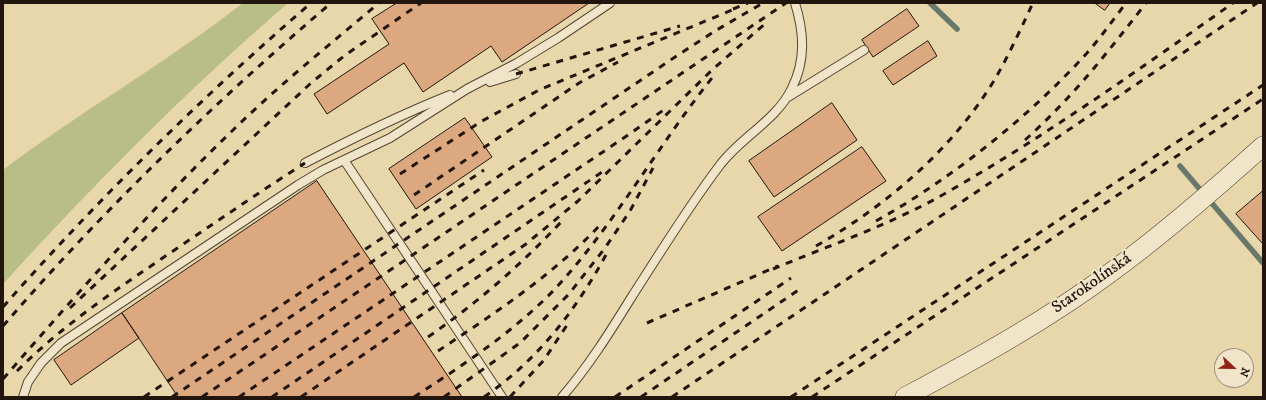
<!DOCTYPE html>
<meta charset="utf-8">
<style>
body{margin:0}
#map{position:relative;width:1266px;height:400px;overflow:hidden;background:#e8d7ab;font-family:"IM FELL DW Pica",serif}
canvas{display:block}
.frame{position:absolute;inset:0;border:4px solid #21150e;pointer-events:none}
.north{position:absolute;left:1214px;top:348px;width:40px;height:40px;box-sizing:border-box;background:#f0e5c8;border:1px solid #9d927e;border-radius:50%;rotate:112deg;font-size:11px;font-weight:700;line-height:16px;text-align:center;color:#21150e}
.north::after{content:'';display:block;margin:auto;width:14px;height:18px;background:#8f2418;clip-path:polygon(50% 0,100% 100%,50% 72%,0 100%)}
</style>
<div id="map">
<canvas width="1266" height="400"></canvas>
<div class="frame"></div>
<div class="north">N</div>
</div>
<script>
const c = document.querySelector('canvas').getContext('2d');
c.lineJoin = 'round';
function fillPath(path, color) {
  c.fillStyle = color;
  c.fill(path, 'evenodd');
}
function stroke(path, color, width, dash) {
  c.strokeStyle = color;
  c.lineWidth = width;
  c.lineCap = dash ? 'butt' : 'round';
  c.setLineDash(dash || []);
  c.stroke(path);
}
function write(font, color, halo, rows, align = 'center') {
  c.font = font + ' "IM FELL DW Pica",serif';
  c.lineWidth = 4;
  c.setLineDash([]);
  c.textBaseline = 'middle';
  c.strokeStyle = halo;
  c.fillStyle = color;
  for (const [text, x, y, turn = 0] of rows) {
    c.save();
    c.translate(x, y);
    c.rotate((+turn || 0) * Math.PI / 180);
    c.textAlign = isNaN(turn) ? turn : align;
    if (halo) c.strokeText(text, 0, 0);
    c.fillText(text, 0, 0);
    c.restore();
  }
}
fillPath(new Path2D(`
 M243 3H288C187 90 93 185 3 284V170C81 111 166 63 243 3Z`), '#b9bd86');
stroke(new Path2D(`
 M930 3 957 29
 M1180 166 1263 263`), '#68786a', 5.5);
const building = new Path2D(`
 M397 3H589L502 62 491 46 423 92 404 63 327 114 314 94 389 44 372 19Z
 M1095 3H1110L1105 10Z
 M907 9 919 26 873 57 862 40Z
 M928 41 937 56 893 85 883 71Z
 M832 103 857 140 774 197 749 161Z
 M465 118 492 157 416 209 389 169Z
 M862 147 886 181 782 251 758 217Z
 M317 181 462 397H178L122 313Z
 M1263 191V244L1236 214Z
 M122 313 139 338 71 385 54 360Z`);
fillPath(building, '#dba87f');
stroke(building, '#21150e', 1);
const service = new Path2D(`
 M490 82 516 74
 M788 97 864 50
 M344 160 502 397
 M305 163C353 138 400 115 450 95
 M23 397 28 382 41 363 61 343 298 185 323 170 390 138 467 89 517 63 558 38 610 3
 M562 397C588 367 610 332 631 298 660 253 688 207 720 165 741 137 777 120 792 88 806 60 804 32 795 3`);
const tertiary = new Path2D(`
 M905 397C976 359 1049 319 1114 270 1166 232 1215 189 1263 146`);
stroke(service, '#534635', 10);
stroke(tertiary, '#534635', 20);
stroke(service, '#f0e5c8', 8);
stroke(tertiary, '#f0e5c8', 19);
stroke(new Path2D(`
 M733 9 748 3
 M516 74 680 26
 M1025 140C1073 97 1107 53 1146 3
 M400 174 482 121 539 90 737 8
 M414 195 579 83 618 62
 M876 221C951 179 1029 117 1087 53 1101 37 1113 20 1126 3
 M816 246C887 205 952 150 995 79 1009 55 1021 28 1033 3
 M773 269C828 246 886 226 937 198 1040 140 1137 71 1233 3
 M3 307C98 199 202 97 311 3
 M70 308 311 83 344 56 421 3
 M647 323 778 266
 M3 326C103 210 215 102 331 3
 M428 337C477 303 521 265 562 221
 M438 351C495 313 553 275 600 225
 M17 371C65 323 120 287 176 249 219 220 261 191 305 163
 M3 379C77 294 150 210 231 132 278 86 329 45 379 3
 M144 397 484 170
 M172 397 675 57 715 31 763 3
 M202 397 786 3
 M239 397 628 135 665 109
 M272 397 602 172
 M301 397 526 244 578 201 712 70 767 22
 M414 397C463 365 512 333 553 291 615 225 659 143 716 73
 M444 397 520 343 569 294 605 248 630 211 653 168
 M484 397C539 359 577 309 608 251
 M510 397 544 360 569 322
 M615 397 791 278
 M641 397 800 289
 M672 397 1257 3
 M791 397 1263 85
 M812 397 1263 99`), '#21150e', 3, [7, 7]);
write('17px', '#21150e', '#f0e5c8', [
 ["Starokolínská",1092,284,-35]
]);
</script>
